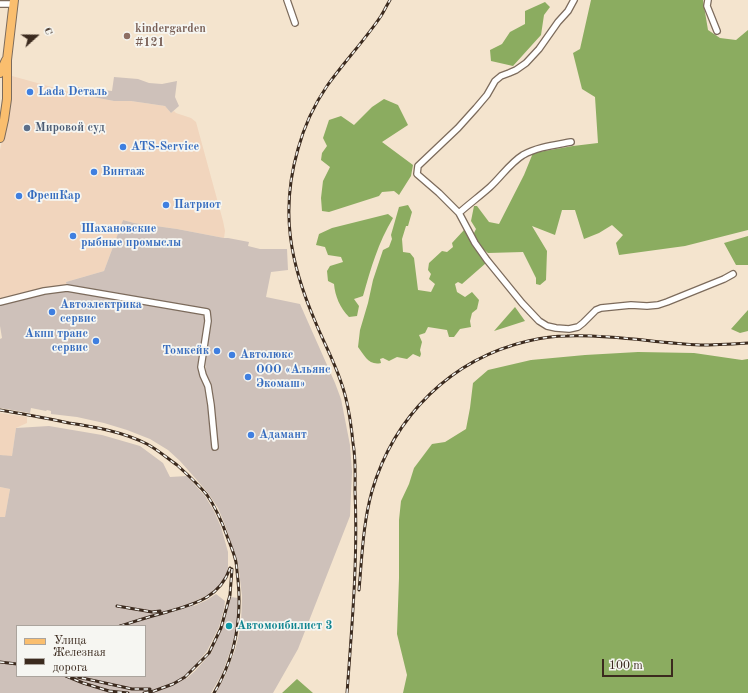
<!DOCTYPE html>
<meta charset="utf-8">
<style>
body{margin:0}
#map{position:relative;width:748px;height:693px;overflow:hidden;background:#f4e4ce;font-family:"Old Standard TT",serif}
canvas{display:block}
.legend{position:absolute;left:16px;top:625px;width:130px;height:52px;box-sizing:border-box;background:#f6f6f2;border:1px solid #aba49d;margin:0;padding:5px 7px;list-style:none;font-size:12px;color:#3b2a1e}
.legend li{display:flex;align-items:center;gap:8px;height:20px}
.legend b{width:20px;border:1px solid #aba49d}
.north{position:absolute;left:16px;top:16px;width:40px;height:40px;-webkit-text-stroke:3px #f6f6f2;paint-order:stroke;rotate:69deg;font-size:11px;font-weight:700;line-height:16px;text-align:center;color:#3b2a1e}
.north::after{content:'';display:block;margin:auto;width:14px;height:18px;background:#3b2a1e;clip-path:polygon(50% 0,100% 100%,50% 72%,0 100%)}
.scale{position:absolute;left:602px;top:659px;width:71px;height:18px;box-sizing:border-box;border:2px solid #3b2a1e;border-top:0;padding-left:5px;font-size:12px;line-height:14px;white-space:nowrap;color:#3b2a1e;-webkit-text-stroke:3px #f6f6f2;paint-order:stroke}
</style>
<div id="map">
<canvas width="748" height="693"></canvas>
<ul class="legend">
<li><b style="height:5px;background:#fabe6e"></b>Улица</li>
<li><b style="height:5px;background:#3b2a1e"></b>Железная дорога</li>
</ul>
<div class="north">С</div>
<div class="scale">100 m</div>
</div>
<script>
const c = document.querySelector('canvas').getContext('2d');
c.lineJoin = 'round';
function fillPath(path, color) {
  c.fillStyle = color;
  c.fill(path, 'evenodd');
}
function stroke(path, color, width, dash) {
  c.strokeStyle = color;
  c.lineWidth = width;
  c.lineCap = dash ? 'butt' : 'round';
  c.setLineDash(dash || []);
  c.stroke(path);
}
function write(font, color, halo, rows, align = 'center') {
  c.font = font + ' "Old Standard TT",serif';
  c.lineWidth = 3.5;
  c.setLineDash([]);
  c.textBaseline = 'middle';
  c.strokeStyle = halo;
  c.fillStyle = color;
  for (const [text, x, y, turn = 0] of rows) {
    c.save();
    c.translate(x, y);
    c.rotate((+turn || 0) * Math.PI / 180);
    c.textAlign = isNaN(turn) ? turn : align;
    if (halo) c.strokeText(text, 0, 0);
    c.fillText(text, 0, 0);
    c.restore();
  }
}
fillPath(new Path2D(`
 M12 76 77 94 114 101H131L165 106 171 113 174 111 176 113 191 118 196 122 223 221 225 231 224 238 177 229 134 223 123 220 104 271 66 282 67 286 0 300V150L8 113 11 90Z
 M0 413 27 417V423L16 428 12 457 0 455Z
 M0 487 10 489 5 518 0 517Z`), '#f1d5bd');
fillPath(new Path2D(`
 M114 77 138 79 149 83 162 84 177 81 175 97 179 106 171 113 165 106 131 101H114L77 94 78 87 112 91Z
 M123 220 134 223 177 229 224 238H228L249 242 248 246 260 249H287L288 270 271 272 266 297 300 304 335 383 341 399 350 445 352 472 350 516 298 649 273 693H216L225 676 235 650 238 638 241 624 242 596 238 563 225 525 218 508 208 493 196 479 180 461 168 450 150 439 127 430 104 423 77 417 51 414V411L47 410 46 411 31 408 30 413 0 408V339L2 338 0 326V305L45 294 67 291 202 314 204 317 205 321 198 369 206 371 205 362 211 311 67 286 66 282 104 271Z
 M49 426 102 435 140 446 163 463 170 477 187 476 205 496 214 511 221 527 228 552V568L226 575 222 582 216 589 206 596 193 602 194 606 207 600 216 594 225 601 224 609 219 627 207 651 192 669 185 675 186 679 195 671 211 653 222 629 231 597 238 598 237 624 231 649 222 674 211 693H0V517H5L10 489 0 487V455L12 456 16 428ZM17 626H145V676H17Z`), '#cec1ba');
fillPath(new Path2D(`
 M591 0H703L708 30 720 38 736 40 748 30V230L685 246 619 255 616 243 623 235 612 225 599 233 584 239 575 210H562L555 235 532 226 547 251 546 280 540 285 536 284V278L523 252 488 253 476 243 474 233 476 229 471 221 474 206H477L489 222 499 224 524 175 533 153 573 146 598 143 595 97 582 89 573 53 580 49Z
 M545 2 550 7 544 15 541 35 513 66 491 61 490 50 502 44 510 32 525 24V11Z
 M384 99 398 105 408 125 382 142 413 165 411 176 399 195 394 191 382 192 379 196 329 212 322 211 321 198 323 181 330 167 321 160 322 153 327 146 323 138 329 120 341 116 354 125 372 107Z
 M408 205 412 212 408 226H406L402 239 403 252 410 253 414 258 418 290 431 292 435 284 429 279 431 274 428 270 429 263 442 251 447 252 453 247 452 243 464 230 486 263 462 284 458 282 455 284 457 292 465 297 472 292 479 300 477 309 472 313 470 321 471 327 460 329 454 337H449L447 330 428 327 425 333 419 335 422 342 420 350 421 354 420 357 413 354 407 359 397 357 389 361 383 358 380 359 381 363C369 366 364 355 358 347L360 330 368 303 373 280 383 250 389 247 392 239 391 235 399 207Z
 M388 214 393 218C378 243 371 268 363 296L354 299 359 306 357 316 349 317C340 308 335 296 334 284L328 281 327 271 330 266 343 262 341 257 328 255 325 247 316 245 319 234 332 228Z
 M748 236V265H736L724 243Z
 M515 307 525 321 494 331Z
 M748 310V331L740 333 731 329Z
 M638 352 694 353 742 360 748 359V693H403L407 675 397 634 399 578V520L401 501 409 484 414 468 432 444 445 442 466 429 470 408 473 383 488 370 531 360 585 355Z
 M297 679 313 693H282Z`), '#8bac60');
const street = new Path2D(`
 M287 0 295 23
 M574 0 568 11 558 22 539 49 526 63 516 70 509 73 501 76 495 81 487 95 476 108 458 128 418 166 417 174 439 193 459 213 475 243 487 260 522 303 539 321 547 326 556 328 569 329 578 327 583 323 596 310 601 308 631 305 647 306 658 305 667 302 724 279 733 274
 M708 0 707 6 717 31
 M0 4H13
 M459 213C469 204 480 196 490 187 501 177 510 163 523 155 537 147 555 145 571 142
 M0 302 44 291 67 288 207 312 208 321 201 367 203 375 208 386 211 405 215 447`);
const primary = new Path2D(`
 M0 73 6 60
 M0 138 4 120 7 99V60L14 0`);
stroke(street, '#7c6b5c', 8);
stroke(primary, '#7c6b5c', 10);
stroke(street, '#fff', 5.5);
stroke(primary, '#fabe6e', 8);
const rail = new Path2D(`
 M0 410C23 414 46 418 69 423 96 427 123 432 147 444 158 450 167 458 177 465 187 474 198 484 207 495 216 508 222 522 227 536 230 544 234 553 236 562 237 568 237 574 238 580 242 620 235 658 214 693
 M359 590C362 557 363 523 372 491 394 416 451 359 528 341 541 338 554 336 567 336 611 334 655 343 700 345 716 345 732 344 748 343
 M117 606 152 612 160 611
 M120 626C136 621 151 616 167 612 194 604 220 598 230 568
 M0 662 17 664
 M66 676 83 683 109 691 128 693
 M73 676 132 689H150
 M144 693 154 691 173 684 185 677 209 653 221 628 230 595 232 569
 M347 693C352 626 358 558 355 491 355 475 356 459 353 443 351 423 348 401 341 382 334 361 323 341 315 321 290 263 280 211 298 149 304 127 314 105 327 86 344 62 365 40 381 16 384 11 387 5 390 0`);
stroke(rail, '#3b2a1e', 3);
stroke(rail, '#f6f6f2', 1.5, [4.5]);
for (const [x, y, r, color] of [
 [127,36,4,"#8d6e63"],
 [30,92,4,"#3f7fe0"],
 [27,128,4,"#5c6f8a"],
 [123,147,4,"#3f7fe0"],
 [94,172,4,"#3f7fe0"],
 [19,196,4,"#3f7fe0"],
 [166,205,4,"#3f7fe0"],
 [73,236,4,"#3f7fe0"],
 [52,312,4,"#3f7fe0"],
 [96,341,4,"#3f7fe0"],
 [217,351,4,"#3f7fe0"],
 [232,355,4,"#3f7fe0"],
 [248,377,4,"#3f7fe0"],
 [251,435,4,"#3f7fe0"],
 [229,626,4,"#0f9aa8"]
]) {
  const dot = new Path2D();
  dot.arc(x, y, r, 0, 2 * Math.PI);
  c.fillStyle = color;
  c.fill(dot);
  stroke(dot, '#f6f6f2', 1.5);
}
write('bold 12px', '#785e54', '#f6f6f2', [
 ["kindergarden",135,29],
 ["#121",135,43]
], 'left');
write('bold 12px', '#366cbe', '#f6f6f2', [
 ["Lada Dеталь",38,92],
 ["ATS-Service",131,147],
 ["Винтаж",102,172],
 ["ФрешКар",27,196],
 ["Патриот",174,205],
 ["Шахановские",81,229],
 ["рыбные промыслы",81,243],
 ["Автоэлектрика",60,305],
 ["сервис",60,319],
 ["Акпп транс",88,334,"right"],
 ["сервис",88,348,"right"],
 ["Томкейк",209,351,"right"],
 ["Автолюкс",240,355],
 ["ООО «Альянс",256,370],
 ["Экомаш»",256,384],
 ["Адамант",259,435]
], 'left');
write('bold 12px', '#4e5e75', '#f6f6f2', [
 ["Мировой суд",35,128]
], 'left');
write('bold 12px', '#0d838f', '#f6f6f2', [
 ["Автомоибилист 3",237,626]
], 'left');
</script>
